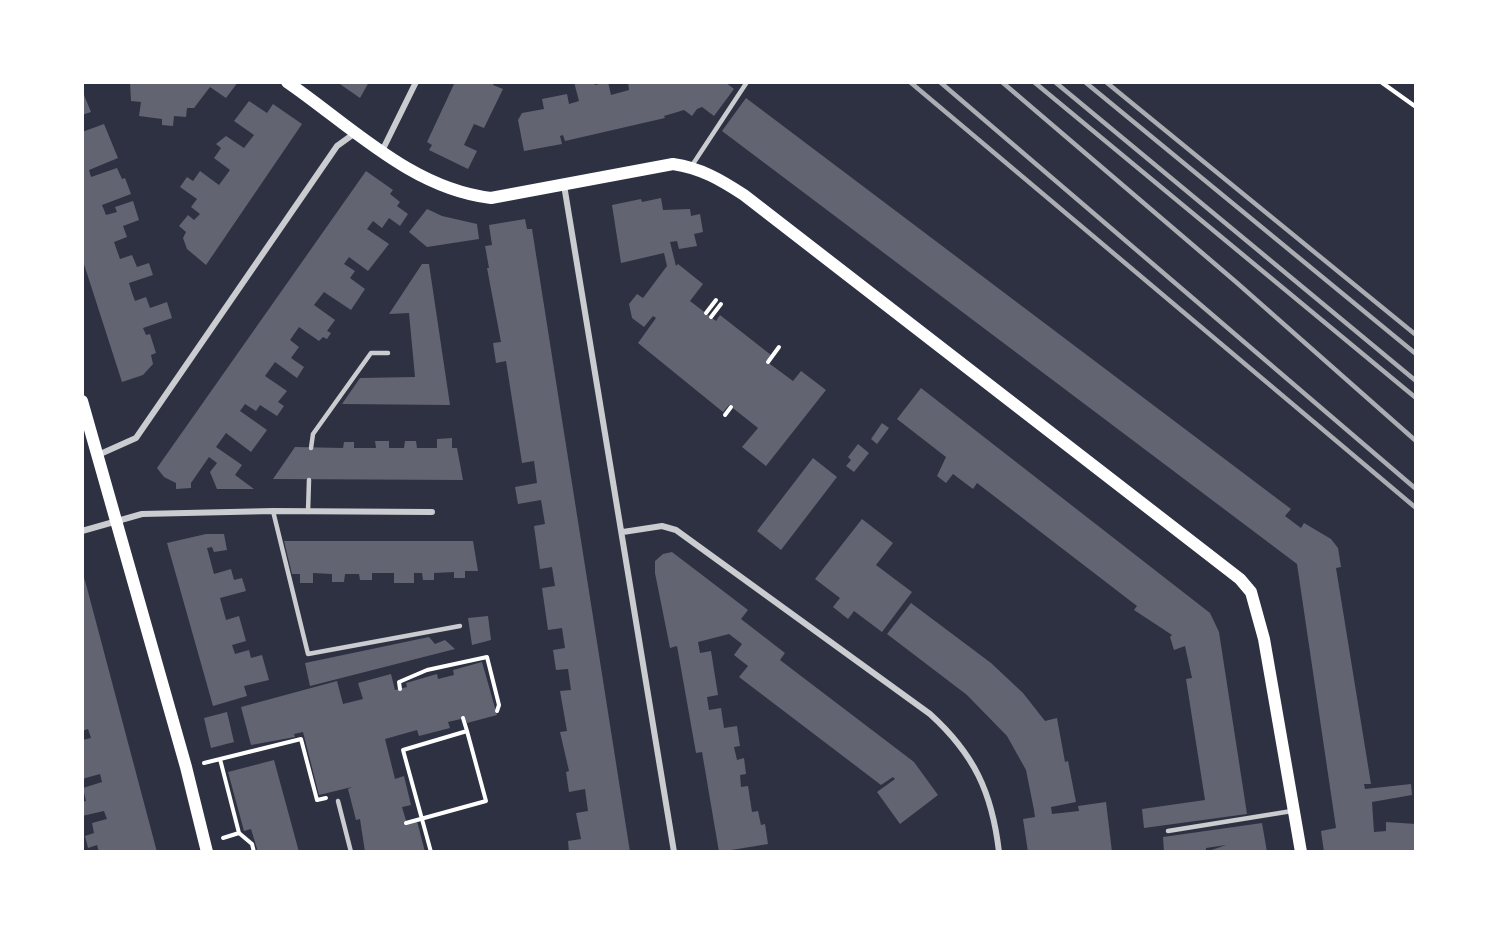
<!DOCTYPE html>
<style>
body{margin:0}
#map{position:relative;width:1498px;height:934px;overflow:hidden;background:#2d3142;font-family:"Alegreya Sans",sans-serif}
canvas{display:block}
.frame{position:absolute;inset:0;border:84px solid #fff;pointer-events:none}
</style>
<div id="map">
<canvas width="1498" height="934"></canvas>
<div class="frame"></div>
</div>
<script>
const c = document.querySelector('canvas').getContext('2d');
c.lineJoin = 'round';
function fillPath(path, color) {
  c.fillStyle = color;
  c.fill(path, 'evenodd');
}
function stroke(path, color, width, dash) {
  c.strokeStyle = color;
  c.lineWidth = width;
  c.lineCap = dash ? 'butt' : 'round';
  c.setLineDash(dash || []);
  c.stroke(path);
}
fillPath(new Path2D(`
 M130 82H238L226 98 210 87 194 108H187L186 117 174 116 173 126 162 125V119L139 116 141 102 131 101Z
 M337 82H369L360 98Z
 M455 82H494L493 85 503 89 484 128 474 124 464 145 477 151 468 169 429 150 432 145 427 142Z
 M574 82H594L595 85 608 82 611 95 629 90 628 82H725L734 89 714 116 702 107 697 109 692 116 684 110 664 116 665 118 565 141 563 135 560 136 562 144 524 151 518 120 522 113 544 109 542 99 567 94 569 104 579 101Z
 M82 90 91 112 82 115Z
 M746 98 1291 509 1285 516 1301 528 1304 523 1331 539 1338 548 1341 567 1336 568 1371 784H1364L1365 789 1411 784 1412 795 1372 802 1374 832 1386 831V822L1416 824V852H1324L1321 831 1336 828 1297 564 722 131Z
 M249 101 267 113 273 104 302 124 206 265 187 249 183 238 186 232 179 226 188 215 194 220 200 214 191 207 197 199 180 187 187 177 193 181 200 171 219 185 230 170 214 158 221 148 216 144 226 136 244 148 254 135 234 121Z
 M104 124 118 158 89 170 91 177 117 168 122 179 125 178 131 194 102 205 106 215 117 212 115 207 133 201 139 220 123 226 127 237 114 242 120 259 132 255 137 267 149 263 153 275 129 283 132 293 135 301 146 297 150 308 167 302 172 318 143 328 146 335 150 334 156 353 151 355 153 364 143 375 122 382 82 258V132Z
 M366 171 393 190 390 194 400 202 397 206 408 214 400 226 389 218 382 228 373 221 367 229 389 244 368 271 349 257 344 264 355 271 350 278 365 289 351 310 324 292 314 305 335 320 327 331 331 333 327 339 323 337 319 341 299 327 290 340 299 347 291 358 304 367 297 378 275 362 265 376 287 391 278 402 284 406 277 416 260 405 256 411 245 404 240 411 267 430 251 452 226 433 216 447 242 465 235 475 254 489H217L210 472 217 463 209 457 191 483V488L176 489V483L164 477 157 468Z
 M661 198 663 210 690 209 691 216 700 214 703 232 694 234 697 246 679 249 677 241 670 242 676 266 678 264 703 284 690 301 716 321 720 315 771 355 766 361 793 381 801 371 826 390 766 466 742 447 758 428 729 405 723 412 638 343 656 318 653 316 644 327 632 318 629 304 637 294 643 298 667 266 664 253 621 263 612 205 641 199 642 202Z
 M427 209 442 216 477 224 479 239 427 247 409 232Z
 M525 219 527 229H532L630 852H569L568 841 581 839 576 813 588 811 585 789 569 792 566 772 569 771 560 732 567 731 560 691 571 690 568 669 556 670 553 650 565 648 562 628 548 630 542 588 555 586 552 567 540 569 534 526 545 524 541 500 518 504 515 487 537 483 534 461 522 463 506 361 496 363 493 343 501 342 487 268H489L485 246 492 245 489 225Z
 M422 264H429L450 405 342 404 360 378 415 377 409 313 389 314Z
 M921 388 1210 613 1219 632 1247 814 1144 828 1142 809 1205 800 1186 679 1192 678 1185 646 1174 650 1170 637 1172 635 1134 610 1137 606 977 483 973 489 953 474 946 483 937 476 946 457 897 419Z
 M882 423 889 428 877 444 871 439Z
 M452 438V448H457L463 480 273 479 295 447 343 448 344 442H354V448H376L375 441H389V448H404L405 441H416L417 448H437V439Z
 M858 444 869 453 854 472 846 466 851 460 848 457Z
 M813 458 837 477 781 550 757 531Z
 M862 519 893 543 876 565 912 592 882 632 854 611 848 619 833 607 840 598 815 579Z
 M206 534H224L227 550 214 552 212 547 207 548 214 574 231 569 234 580 242 578 246 591 220 598 226 620 239 616 246 641 232 645 235 654 249 650 251 658 262 655 269 680 244 686 247 696 213 706 167 543Z
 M284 541H473L478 571H465V578H454V572L434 573V580H423L422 573H414V583H394V573H372V580H360L359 574H345L344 582H332V574L313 573V583H300V574H292Z
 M672 552 748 610 741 619 785 653 780 660 914 762 938 795 900 824 877 792 895 779 893 777 881 785 739 677 748 666 734 655 742 644 729 634 698 642 700 653 711 651 718 695 707 697 709 710 721 708 724 728 737 726 740 746 734 747 737 760 744 758 746 774 740 775 741 787 748 786 752 812 758 811 761 825 765 824 768 844 719 852 702 752 696 753 677 646 670 648 655 573V561L663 554Z
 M83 574 87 588 157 852H99L97 845 88 848 85 836 94 833 92 823 107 819 104 811 82 816V802L86 801 83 788 102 782 100 774 82 779V740L91 738 88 729 82 731Z
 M911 603 991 663 1023 693 1045 721 1057 718 1065 762 1068 761 1076 802 1051 807 1052 814 1079 811 1078 806 1106 802 1112 852H1028L1023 819 1035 817 1034 810 1026 770 1007 736 967 695 887 634Z
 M488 616 491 640 472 645 468 618Z
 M429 637 435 644 445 640 455 649 310 686 305 663Z
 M482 662 497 715 467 723 465 718 448 722 450 728 419 736 417 730 385 739 395 779 404 776 411 805 402 807 407 824 417 821 425 852H365L360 819 356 820 348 789 352 787 319 795 303 732 294 734 295 737 251 745 241 707 337 681 343 704 363 699 358 683 391 674 395 690 407 687 406 683 437 674 438 679 454 675 453 670Z
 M227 712 234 742 211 748 204 718Z
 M274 760 299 852H258L251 829 244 831 228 772Z
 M1262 823 1267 852H1206L1226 845 1206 848V852H1164L1163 837Z`), '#626471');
stroke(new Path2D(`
 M1381 82 1416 107
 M706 313 716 300
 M711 317 721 304
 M768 362 779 347
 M725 415 731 407
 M400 689 399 682 427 670 487 657 499 705 497 711
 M463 718 467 731
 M220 759 239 833 223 838
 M204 763 301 739 317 800 326 798
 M406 823 486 801 467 731 403 750 431 852
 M239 833 252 844 254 852`), '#fff', 4);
stroke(new Path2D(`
 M691 167 747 82
 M311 448 313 434 371 353H388
 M273 511 308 654 460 626
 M308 512 309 480
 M338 801 351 852
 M1168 831 1292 811`), '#caccd0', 4.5);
stroke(new Path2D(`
 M382 151 416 82
 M564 185 674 852
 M98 455 136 438 337 146 355 133
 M82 531 142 514 273 511 432 512
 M623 532 662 526 676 530 930 714C974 754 992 792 999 852`), '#caccd0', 6);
stroke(new Path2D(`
 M287 82C351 126 412 189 491 198L673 164C701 168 721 180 744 195L1240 579 1251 592 1264 639 1301 852
 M82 401 186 767 207 852`), '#fff', 12);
stroke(new Path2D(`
 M910 82 1416 508
 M940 82 1416 489
 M1002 82 1236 282 1416 441
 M1034 82 1416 398
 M1055 82 1416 381
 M1085 82 1416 354
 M1106 82 1416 335`), '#abadb3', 4.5);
</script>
